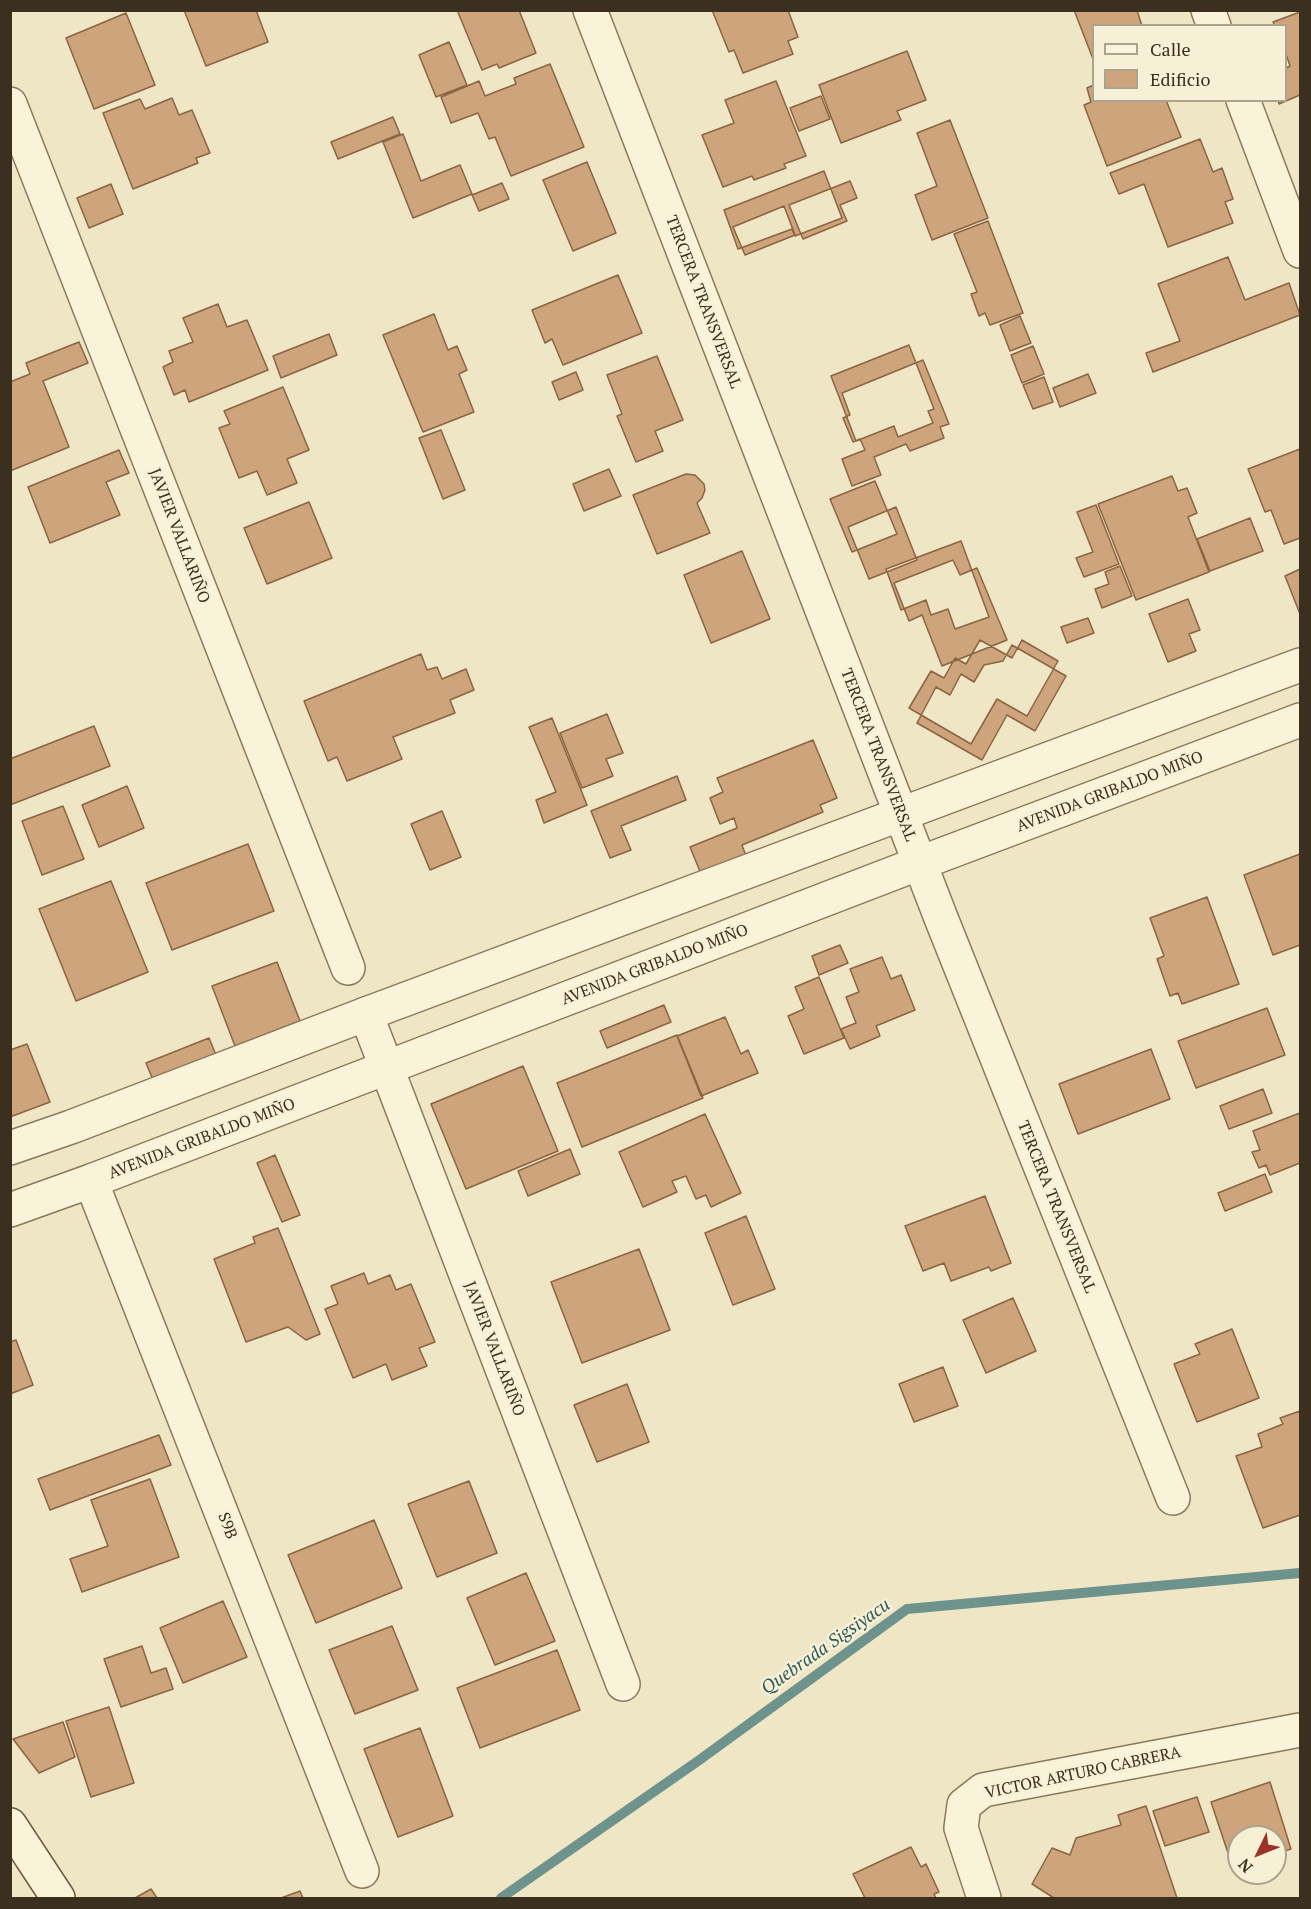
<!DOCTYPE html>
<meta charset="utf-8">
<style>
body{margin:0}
#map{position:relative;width:1311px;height:1909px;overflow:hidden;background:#efe6c6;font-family:"PT Serif",serif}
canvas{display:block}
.frame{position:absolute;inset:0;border:12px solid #3b2f1f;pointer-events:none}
.legend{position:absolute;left:1092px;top:24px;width:195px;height:78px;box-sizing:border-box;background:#f6f0d6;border:2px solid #aba38d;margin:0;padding:8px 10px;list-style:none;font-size:18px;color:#3b2f1f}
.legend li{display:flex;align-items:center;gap:12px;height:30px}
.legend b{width:30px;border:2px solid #aba38d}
.north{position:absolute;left:1227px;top:1825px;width:60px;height:60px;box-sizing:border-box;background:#f6f0d6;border:2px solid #aba38d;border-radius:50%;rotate:227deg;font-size:16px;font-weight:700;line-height:24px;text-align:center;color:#3b2f1f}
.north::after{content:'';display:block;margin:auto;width:21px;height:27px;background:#9b322a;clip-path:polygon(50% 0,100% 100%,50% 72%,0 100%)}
</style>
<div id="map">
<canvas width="1311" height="1909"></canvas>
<div class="frame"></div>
<ul class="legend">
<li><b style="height:8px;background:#f9f3da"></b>Calle</li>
<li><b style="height:16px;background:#cea47c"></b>Edificio</li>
</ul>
<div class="north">N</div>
</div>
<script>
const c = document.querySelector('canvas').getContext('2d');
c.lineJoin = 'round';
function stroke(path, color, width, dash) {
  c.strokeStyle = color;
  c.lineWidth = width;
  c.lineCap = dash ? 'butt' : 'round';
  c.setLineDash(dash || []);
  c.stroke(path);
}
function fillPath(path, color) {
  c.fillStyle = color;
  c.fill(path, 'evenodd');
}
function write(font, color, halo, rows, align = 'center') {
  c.font = font + ' "PT Serif",serif';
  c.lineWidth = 5;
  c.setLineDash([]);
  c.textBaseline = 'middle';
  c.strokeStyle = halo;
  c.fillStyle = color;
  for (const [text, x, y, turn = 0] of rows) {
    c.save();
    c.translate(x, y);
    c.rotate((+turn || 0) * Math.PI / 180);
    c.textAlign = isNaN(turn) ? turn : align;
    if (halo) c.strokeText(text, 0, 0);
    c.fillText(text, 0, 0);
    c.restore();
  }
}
stroke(new Path2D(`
 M501 1898 698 1761 907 1609 1300 1573`), '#6e928c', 10);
const building = new Path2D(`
 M184 10H256L268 42 206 66Z
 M457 10H519L536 53 499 68 497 64 482 70Z
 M712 10H788L798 37 788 41 793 54 743 73 734 50 729 52Z
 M1074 10H1137L1142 26H1094L1093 59Z
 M1300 12V95L1279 104 1278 100H1286V68L1290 66 1286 54V26H1275L1273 22Z
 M126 13 155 85 94 109 66 38Z
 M449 42 467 85 436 97 419 55Z
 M907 51 926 100 897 111 901 120 841 143 819 85Z
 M550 64 584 147 511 176 495 137 489 139 478 113 451 123 441 97 479 81 485 96 516 84 514 78Z
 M776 81 806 156 784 164 786 168 754 180 752 176 723 187 702 135 734 123 725 100Z
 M1094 85V100H1166L1181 137 1107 166 1084 105 1091 102 1087 88Z
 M821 96 830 119 799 131 790 108Z
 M172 98 179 115 192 110 210 153 196 158 198 163 133 189 103 113 140 99 145 109Z
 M393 117 400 134 338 159 331 142Z
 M950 120 988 218 932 240 915 195 937 186 917 133Z
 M403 134 421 181 460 165 472 194 413 218 383 142Z
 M1200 139 1213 172 1222 168 1233 199 1225 202 1233 223 1168 247 1144 184 1119 194 1110 173Z
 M587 162 616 233 573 251 543 180Z
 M824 171 842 218 795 236 792 229 738 249 724 210Z
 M850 181 857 198 840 205 847 221 803 239 789 205Z
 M502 183 509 199 479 211 472 195Z
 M111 184 123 214 89 228 77 198Z
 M784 206 795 235 745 255 733 227Z
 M988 221 1023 313 990 325 985 313 979 316 971 294 977 292 954 234Z
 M1228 257 1245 300 1289 283 1300 315 1153 372 1146 353 1180 341 1158 284Z
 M618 275 642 333 563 365 552 339 545 343 532 310Z
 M218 304 227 327 247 320 268 370 189 402 185 390 174 395 163 367 173 362 169 351 193 342 183 318Z
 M434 314 448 350 457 346 467 370 459 374 474 412 423 432 383 335Z
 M1020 316 1031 343 1010 351 1000 325Z
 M329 334 337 355 281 378 273 356Z
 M79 342 88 363 43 381 69 447 10 471V382L30 374 26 363Z
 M909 345 934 409 928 411 933 423 898 437 894 426 856 441 831 376Z
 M1033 346 1044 374 1022 383 1011 355Z
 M657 356 683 420 655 431 663 451 636 462 617 416 622 414 607 375Z
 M923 360 949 424 940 427 944 438 910 451 906 444 874 457 881 475 852 486 842 459 865 450 860 439 853 442 843 418 850 415 842 393Z
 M576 372 583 390 559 400 552 382Z
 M1088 374 1096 393 1060 407 1053 388Z
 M1044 377 1053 402 1033 409 1023 385Z
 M283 387 309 450 287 459 297 483 267 495 257 471 239 478 219 428 230 424 224 411Z
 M441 430 465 490 443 499 419 438Z
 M1300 449V538L1284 544 1271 510 1265 512 1248 469Z
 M119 450 129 473 106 482 120 515 50 543 28 487Z
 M609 469 621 496 584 511 573 484Z
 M686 474 695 475 704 484 705 490 702 498 697 503 710 533 657 554 633 495Z
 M1172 476 1178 491 1187 488 1197 513 1188 517 1209 572 1136 600 1098 504Z
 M875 481 897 534 852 552 830 499Z
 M309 502 332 558 267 584 244 528Z
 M1096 505 1119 564 1084 577 1076 558 1093 552 1077 512Z
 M896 507 917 560 869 579 848 527Z
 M1250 518 1263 551 1210 571 1197 539Z
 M961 541 989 617 955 629 948 609 931 615 926 600 901 610 886 569Z
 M742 551 770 619 711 643 684 575Z
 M953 560 960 575 977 568 1007 640 942 666 922 615 909 621 894 583Z
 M1120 566 1132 596 1102 608 1095 589 1109 584 1105 572Z
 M1300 569V614L1285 576Z
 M1188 599 1200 630 1189 634 1196 651 1168 662 1149 614Z
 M1088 618 1094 633 1067 643 1061 627Z
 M980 640 1012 658 1022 640 1058 661 1027 716 997 699 971 744 909 708 931 671 944 678 955 658 966 664Z
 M1012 645 1066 676 1035 731 1007 715 982 760 917 723 936 687 950 695 961 674 974 682 984 665 1003 661Z
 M421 654 427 670 437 667 442 679 466 669 474 690 450 700 455 713 393 737 402 759 347 781 337 757 328 761 304 701Z
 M607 714 623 753 606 759 613 776 582 788 560 733Z
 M552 718 587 805 544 823 536 800 556 792 529 727Z
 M94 726 110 766 10 805V759Z
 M813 740 837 798 820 805 823 812 742 845 746 856 701 874 690 847 737 828 734 818 720 824 710 798 723 792 717 778Z
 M677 776 686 800 621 826 631 850 610 858 591 811Z
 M127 786 144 828 99 847 82 805Z
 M63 806 84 859 42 875 22 821Z
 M442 811 461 857 430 870 411 824Z
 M248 844 274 911 172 950 146 883Z
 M1300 854V945L1273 955 1244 875Z
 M111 881 148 972 76 1001 39 909Z
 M1207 897 1239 984 1182 1004 1178 993 1170 996 1157 959 1164 956 1150 918Z
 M840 945 848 963 819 975 812 956Z
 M882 957 891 979 901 975 915 1010 876 1026 880 1036 850 1049 841 1029 856 1023 846 997 859 992 850 969Z
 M277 962 300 1021 235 1046 212 986Z
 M819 977 844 1038 804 1054 788 1016 804 1009 795 987Z
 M664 1005 671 1022 607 1048 600 1031Z
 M1267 1008 1285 1055 1196 1088 1178 1041Z
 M725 1017 741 1054 748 1050 758 1073 701 1096 677 1036Z
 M677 1035 703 1098 582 1147 557 1083Z
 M209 1038 216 1055 153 1080 146 1063Z
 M27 1044 50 1102 10 1117V1050Z
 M1151 1049 1170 1099 1078 1134 1059 1084Z
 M523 1066 558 1151 466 1189 431 1104Z
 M1263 1089 1272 1113 1229 1129 1220 1106Z
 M1300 1113V1163L1270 1175 1266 1165 1259 1168 1252 1152 1260 1150 1253 1131Z
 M705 1114 741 1193 711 1207 706 1195 696 1199 686 1176 672 1181 677 1192 643 1207 619 1152Z
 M570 1149 580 1174 528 1196 518 1171Z
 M275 1155 300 1215 282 1222 257 1163Z
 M1265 1174 1272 1192 1225 1211 1218 1193Z
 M985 1196 1011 1263 991 1271 989 1267 951 1281 944 1263 923 1271 905 1226Z
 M746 1216 775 1289 733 1305 705 1233Z
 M278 1228 320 1334 306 1340 288 1327 246 1342 214 1259 255 1243 253 1237Z
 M639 1249 670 1330 582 1363 551 1282Z
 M364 1273 368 1284 390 1275 396 1290 411 1284 435 1342 419 1348 427 1366 392 1380 386 1364 353 1378 325 1309 338 1304 331 1286Z
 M1013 1298 1036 1351 986 1373 963 1320Z
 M1232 1329 1259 1398 1197 1422 1174 1364 1200 1354 1195 1344Z
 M16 1340 33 1385 10 1394V1342Z
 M943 1367 958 1406 914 1422 899 1384Z
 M627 1384 649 1442 597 1462 574 1405Z
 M1300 1411V1515L1263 1528 1236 1456 1262 1447 1258 1434 1283 1424 1280 1418Z
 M159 1435 171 1465 50 1510 38 1479Z
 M150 1479 179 1557 82 1592 70 1559 108 1546 91 1500Z
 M469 1481 497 1553 437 1577 408 1504Z
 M374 1520 402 1588 316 1623 288 1555Z
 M526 1573 555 1641 495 1665 467 1598Z
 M223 1601 247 1657 183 1683 160 1628Z
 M392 1626 418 1690 355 1714 329 1650Z
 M142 1646 151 1673 166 1668 173 1689 121 1707 104 1659Z
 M557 1650 580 1710 480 1748 457 1688Z
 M109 1707 134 1783 91 1797 66 1721Z
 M63 1722 75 1757 39 1773 13 1739Z
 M420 1728 453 1816 398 1837 364 1749Z
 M1270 1782 1291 1849 1275 1854V1837H1239V1866L1233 1868 1211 1802Z
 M1197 1797 1209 1832 1165 1846 1153 1811Z
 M1146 1806 1177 1898H1054L1032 1884 1052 1848 1070 1855 1076 1838 1121 1825 1118 1815Z
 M911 1847 921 1867 926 1864 939 1892 934 1894 936 1898H865L853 1874Z
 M151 1889 157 1898H135Z
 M300 1891 303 1898H281Z`);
fillPath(building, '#cea47c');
stroke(building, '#8b6441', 1.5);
const minor = new Path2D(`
 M590 10 941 918 1173 1498
 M1208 10 1214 26
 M1243 100 1300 251
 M10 104 348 968
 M366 1014 623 1684
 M91 1181 362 1871
 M984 1898 961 1828 964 1805 983 1790 1300 1730`);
const tertiary = new Path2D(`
 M10 1148 71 1127 366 1014 1300 665
 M10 1210 91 1181 920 863 1300 720`);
const secondary = new Path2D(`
 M10 1825 58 1898`);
stroke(minor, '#8b795b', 36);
stroke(tertiary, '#8b795b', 36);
stroke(secondary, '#6d5a3f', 36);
stroke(minor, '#f9f3da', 33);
stroke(tertiary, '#f9f3da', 33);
stroke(secondary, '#f9f3da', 33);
write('16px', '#3b2f1f', '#f6f0d6', [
 ["TERCERA TRANSVERSAL",703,302,69],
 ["JAVIER VALLARIÑO",179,536,69],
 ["TERCERA TRANSVERSAL",878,755,69],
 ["AVENIDA GRIBALDO MIÑO",1110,792,-21],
 ["AVENIDA GRIBALDO MIÑO",655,965,-21],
 ["AVENIDA GRIBALDO MIÑO",202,1139,-21],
 ["TERCERA TRANSVERSAL",1056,1207,68],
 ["JAVIER VALLARIÑO",494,1349,69],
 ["S9B",227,1526,69],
 ["VICTOR ARTURO CABRERA",1083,1773,-12]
]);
write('italic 18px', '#2f5a5b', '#f6f0d6', [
 ["Quebrada Sigsiyacu",826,1647,-35]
]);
</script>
